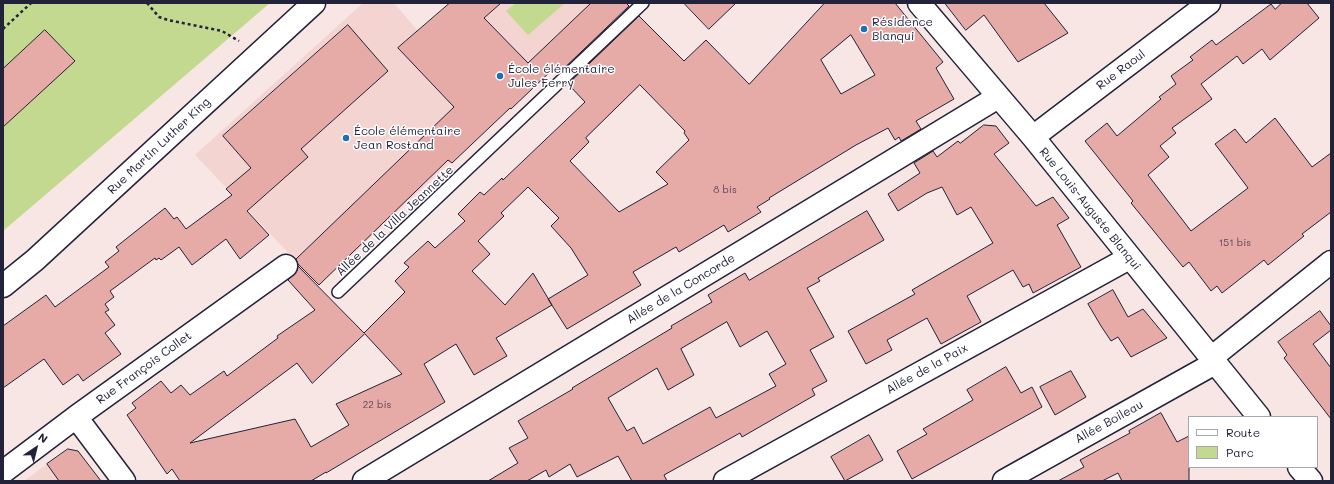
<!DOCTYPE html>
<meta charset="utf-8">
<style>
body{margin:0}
#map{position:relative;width:1334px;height:484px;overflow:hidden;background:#f8e6e4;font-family:Mali,sans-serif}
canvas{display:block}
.frame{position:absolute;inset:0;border:4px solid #22223b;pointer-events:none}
.legend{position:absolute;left:1188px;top:416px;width:130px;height:52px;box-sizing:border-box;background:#fff;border:1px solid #a7a7b1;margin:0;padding:5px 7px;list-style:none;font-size:12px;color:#22223b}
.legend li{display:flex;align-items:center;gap:8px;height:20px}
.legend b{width:20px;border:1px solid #a7a7b1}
.north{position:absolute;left:16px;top:428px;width:40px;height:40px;-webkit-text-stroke:3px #fff;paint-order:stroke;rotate:35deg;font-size:11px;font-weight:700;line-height:16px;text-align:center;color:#22223b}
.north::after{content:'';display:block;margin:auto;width:14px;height:18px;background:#22223b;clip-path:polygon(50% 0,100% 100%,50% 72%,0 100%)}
</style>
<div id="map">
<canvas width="1334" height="484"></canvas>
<div class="frame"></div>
<ul class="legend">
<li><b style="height:5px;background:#fff"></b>Route</li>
<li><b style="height:11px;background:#c2d98f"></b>Parc</li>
</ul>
<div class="north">N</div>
</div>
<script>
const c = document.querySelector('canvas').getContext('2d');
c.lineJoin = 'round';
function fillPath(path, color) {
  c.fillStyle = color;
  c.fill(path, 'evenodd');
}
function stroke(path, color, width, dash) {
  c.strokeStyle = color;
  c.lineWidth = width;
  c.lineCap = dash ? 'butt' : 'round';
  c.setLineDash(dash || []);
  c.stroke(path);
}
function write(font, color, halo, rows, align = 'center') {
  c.font = font + ' Mali,sans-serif';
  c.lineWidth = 3;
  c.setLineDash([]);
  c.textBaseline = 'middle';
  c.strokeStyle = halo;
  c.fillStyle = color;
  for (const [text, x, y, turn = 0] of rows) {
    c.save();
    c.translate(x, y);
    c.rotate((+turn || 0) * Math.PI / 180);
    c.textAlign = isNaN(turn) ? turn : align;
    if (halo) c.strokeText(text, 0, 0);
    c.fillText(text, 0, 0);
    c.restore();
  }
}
fillPath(new Path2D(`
 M363 3H394L418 31 450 3H621L319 285 195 155Z
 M68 449 78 451 101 481H24Z`), '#f3d4d1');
fillPath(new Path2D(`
 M3 3H270L3 231Z
 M516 3H565L528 35 506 11Z`), '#c2d98f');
const building = new Path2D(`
 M450 3H501L484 18 528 63 591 3H626L629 6 558 74 553 69 511 109 510 108 452 163 448 160 319 285 298 264 296 259 454 107 398 48Z
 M684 3H736L709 29Z
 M825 3H895L943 62 936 68 954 99 916 121 921 129 901 141 899 137 895 140 888 128 856 145 769 198 770 199 757 207 761 212 728 232 724 225 679 252 676 247 633 272 641 285 567 329 548 299 588 275 571 248 551 226 559 218 528 187 501 213 504 216 478 241 490 254 472 271 505 305 533 273 552 305 496 338 507 356 474 375 456 344 424 364 445 402 326 473V472L311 481H180L172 469 167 474 127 415 136 408 132 403 161 381 171 393 181 385 190 395 224 371 227 376 278 338 277 336 315 310 288 280 297 271 298 266 364 333 405 292 395 281 409 267 404 263 428 241 435 248 465 221 458 214 480 192 484 195 502 178 503 180 585 102 568 84 639 16 684 61 706 40 749 84ZM851 35 875 75 841 94 821 60ZM640 85 685 131 684 133 689 140 656 172 668 184 619 212 570 161 589 142 586 138ZM365 334 402 374 336 404 349 425 311 447 295 419 190 443 297 363 312 383Z
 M945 3H1044L1068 33 1018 62 984 15 966 30Z
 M1282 3H1307L1319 18 1270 60 1262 49 1243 64 1237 56 1201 84 1212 99 1172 128 1176 133 1160 146 1169 157 1148 175 1191 231 1248 188 1215 144 1235 129 1246 143 1275 118 1312 167 1331 153V212L1302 234 1304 236 1268 265 1264 260 1222 293 1217 286 1211 291 1189 262 1183 267 1131 203 1133 201 1085 141 1107 123 1117 136 1161 99 1159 97 1176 84 1171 76 1193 60 1190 57 1212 40 1216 45 1271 4 1275 9Z
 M348 25 388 71 301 149 308 157 247 211 269 235 240 259 226 239 192 265 179 247 161 260 159 258 156 260 155 258 110 291 114 297 105 304 109 310 105 312 115 325 105 333 121 354 83 381 78 374 63 385 44 359 3 388V326L46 295 55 307 109 267 105 262 119 251 116 247 165 208 174 219 177 217 186 229 232 195 226 189 251 168 223 136Z
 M45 30 75 61 3 127V69Z
 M984 125 996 126 1009 143 994 154 1036 206 1053 197 1069 218 1057 225 1081 267 1033 293 1029 284 1023 287 1013 270 967 296 981 322 941 344 927 318 887 340 892 350 866 364 848 331 915 294 912 290 993 243 971 207 957 215 942 187 927 193 898 211 888 194 920 173 914 163 933 151 937 157 958 141 960 143Z
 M867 211 884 240 818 278 820 281 807 288 834 337 810 350 827 381 812 389 815 395 742 437 740 433 664 475 667 481H632L618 456 577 477 570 464 549 477 546 470 527 481H488L518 463 509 448 528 438 518 421 573 389 572 388 672 328 671 326 712 302 708 295 745 273 749 280ZM727 322 740 347 767 331 786 364 769 374 776 386 716 418 710 407 643 444 634 427 627 431 608 398 657 368 668 390 694 375 681 349Z
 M1113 290 1128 317 1143 309 1167 338 1131 357 1118 337 1111 341 1101 326 1088 304Z
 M1320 311 1331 326V330L1313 344 1331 368V419L1284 358 1287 355 1278 342Z
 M1006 367 1021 393 1032 387 1042 407 912 479 897 451 927 434 923 429 973 400 967 390Z
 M1071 371 1086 397 1055 415 1040 387Z
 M1161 413 1177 442 1189 436V481H1122L1118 473 1102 481H1058L1084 467 1080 460 1130 433 1129 431Z
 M869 435 883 460 845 481 831 457Z
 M68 449 78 451 101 481H59L47 464Z`);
fillPath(building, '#e6aba6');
stroke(building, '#22223b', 1);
const service = new Path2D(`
 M338 292 643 3`);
const minor = new Path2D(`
 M919 3 1033 137 1259 417
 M1033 137 1209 3
 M3 286 35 260 314 3
 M1211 358 1331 262
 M76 417 124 481
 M1299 467 1311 481
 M3 472 76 417 286 266
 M364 481 998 97
 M725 481 1129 258
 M1004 481 1215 363`);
stroke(service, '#22223b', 14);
stroke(minor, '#22223b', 25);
stroke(new Path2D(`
 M147 3 159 17 168 20 222 31 239 41
 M3 29 31 3`), '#22223b', 2.5, [3, 3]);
stroke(service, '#fff', 11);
stroke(minor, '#fff', 22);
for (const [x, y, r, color] of [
 [864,29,4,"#1f6fb2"],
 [500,76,4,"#1f6fb2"],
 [346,138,4,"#1f6fb2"]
]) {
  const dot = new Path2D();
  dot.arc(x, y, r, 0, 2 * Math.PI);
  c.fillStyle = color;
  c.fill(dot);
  stroke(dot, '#fff', 1.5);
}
write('10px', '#534456', null, [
 ["8 bis",725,190],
 ["151 bis",1235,243],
 ["22 bis",377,405]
]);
write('12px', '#22223b', '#fff', [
 ["Résidence",872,22],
 ["Blanqui",872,36],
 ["École élémentaire",508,69],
 ["Jules Ferry",508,83],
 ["École élémentaire",354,131],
 ["Jean Rostand",354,145]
], 'left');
write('12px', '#22223b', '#fff', [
 ["Rue Raoul",1121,70,-37],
 ["Rue Martin Luther King",159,146,-43],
 ["Rue Louis-Auguste Blanqui",1090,209,51],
 ["Allée de la Villa Jeannette",395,221,-43],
 ["Allée de la Concorde",681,289,-31],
 ["Rue François Collet",144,368,-36],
 ["Allée de la Paix",927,369,-29],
 ["Allée Boileau",1109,422,-29]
]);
</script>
